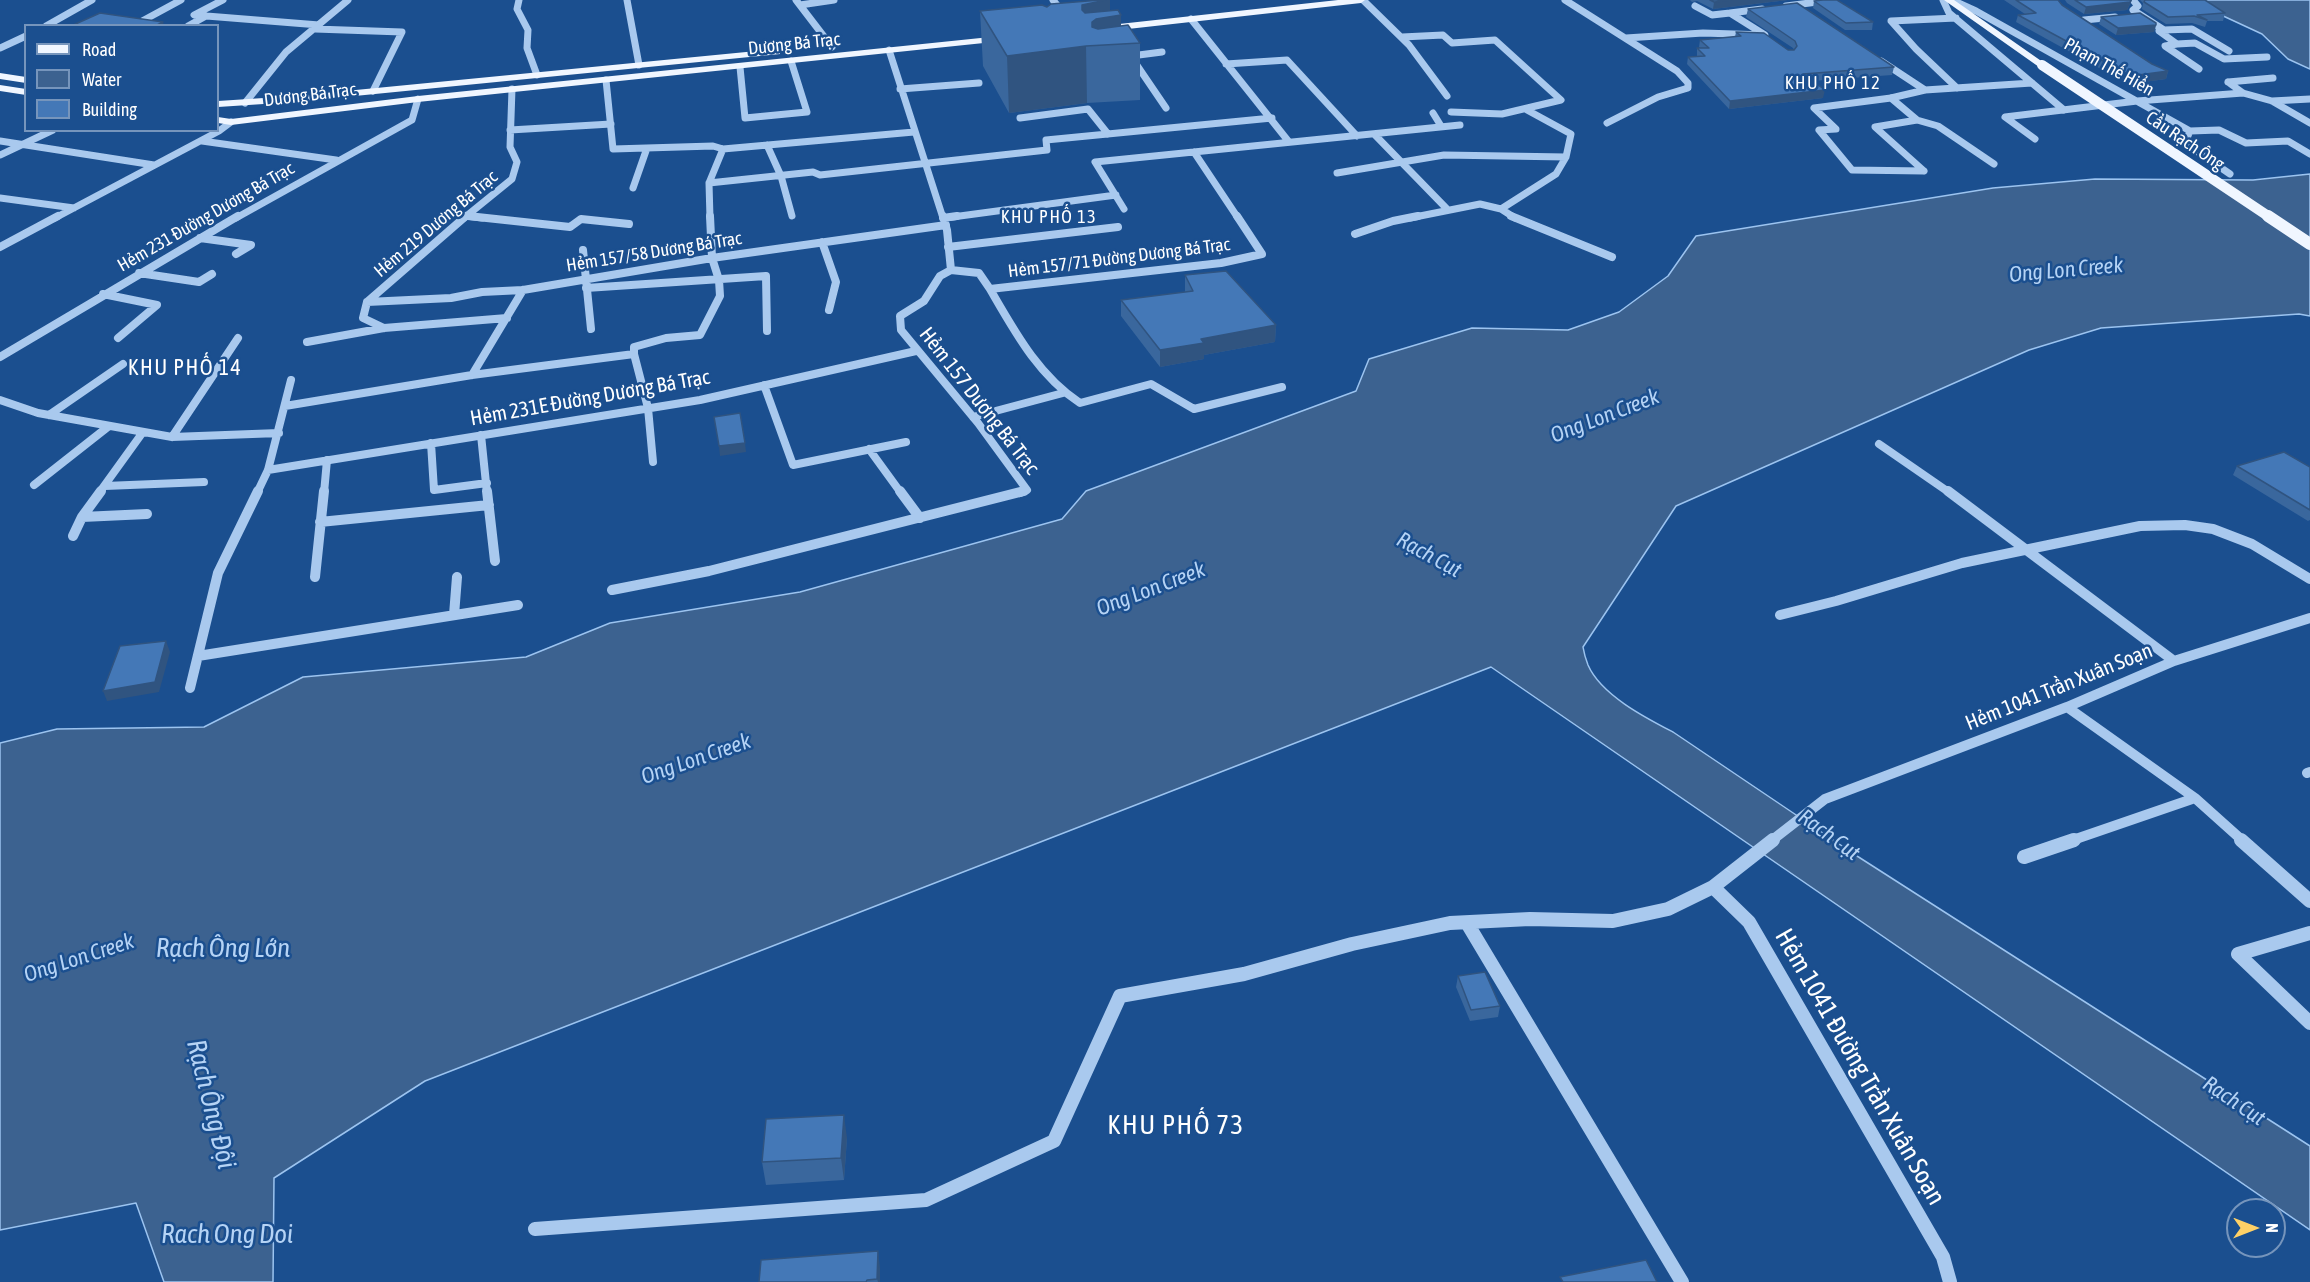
<!DOCTYPE html>
<meta charset="utf-8">
<style>
body{margin:0}
#map{position:relative;width:2310px;height:1282px;overflow:hidden;background:#1b4f8f;font-family:"Asap Condensed",sans-serif}
canvas{display:block}
.legend{position:absolute;left:24px;top:24px;width:195px;height:108px;box-sizing:border-box;background:#1b4f8f;border:2px solid #7695bc;margin:0;padding:8px 10px;list-style:none;font-size:18px;color:#fff}
.legend li{display:flex;align-items:center;gap:12px;height:30px}
.legend b{width:30px;border:2px solid #7695bc}
.north{position:absolute;left:2226px;top:1198px;width:60px;height:60px;box-sizing:border-box;background:#1b4f8f;border:2px solid #7695bc;border-radius:50%;rotate:90deg;font-size:16px;font-weight:700;line-height:24px;text-align:center;color:#fff}
.north::after{content:'';display:block;margin:auto;width:21px;height:27px;background:#ffd166;clip-path:polygon(50% 0,100% 100%,50% 72%,0 100%)}
</style>
<div id="map">
<canvas width="2310" height="1282"></canvas>
<ul class="legend">
<li><b style="height:8px;background:#f0f6ff"></b>Road</li>
<li><b style="height:16px;background:#3c6290"></b>Water</li>
<li><b style="height:16px;background:#4478b7"></b>Building</li>
</ul>
<div class="north">N</div>
</div>
<script>
const c = document.querySelector('canvas').getContext('2d');
c.lineJoin = 'round';
function fillPath(path, color) {
  c.fillStyle = color;
  c.fill(path, 'evenodd');
}
function stroke(path, color, width, dash) {
  c.strokeStyle = color;
  c.lineWidth = width;
  c.lineCap = dash ? 'butt' : 'round';
  c.setLineDash(dash || []);
  c.stroke(path);
}
function write(font, color, halo, rows, align = 'center') {
  c.font = font + ' "Asap Condensed",sans-serif';
  c.lineWidth = 5;
  c.setLineDash([]);
  c.textBaseline = 'middle';
  c.strokeStyle = halo;
  c.fillStyle = color;
  for (const [text, x, y, turn = 0] of rows) {
    c.save();
    c.translate(x, y);
    c.rotate((+turn || 0) * Math.PI / 180);
    c.textAlign = isNaN(turn) ? turn : align;
    if (halo) c.strokeText(text, 0, 0);
    c.fillText(text, 0, 0);
    c.restore();
  }
}
const water = new Path2D(`
 M2203 0H2310V69L2288 59 2262 34 2206 8Z
 M2310 174V316L2299 314 2101 328 2029 350 1676 506 1583 647C1584 653 1586 660 1588 665 1601 695 1646 718 1673 732L1857 856 2310 1146V1230L1491 667 425 1081 274 1178 273 1282H164L136 1203 0 1230V743L57 729 204 727 303 677 526 657 610 623 800 592 1062 519 1086 491 1356 391 1369 359 1472 328 1568 330 1619 312 1668 276 1696 236 1993 188 2095 179 2253 180Z`);
fillPath(water, '#3c6290');
stroke(water, '#9cc4f0', 1.5);
stroke(new Path2D(`
 M223 0 194 15 319 25
 M519 0 517 9 528 30 527 48 537 75
 M627 0 639 65
 M796 0 832 47
 M1053 0 1065 15
 M1363 0 1409 45 1447 96
 M1565 0 1677 71 1688 83V88L1658 97 1607 123
 M1943 0 1949 13 2064 110
 M1952 0 1976 11 2190 131 2185 143 2230 174
 M2133 0 2138 6 2133 10 2164 30 2159 31 2177 44 2165 46 2199 69
 M800 5 834 0
 M1695 6 1712 15 1730 13
 M1786 6 1833 0
 M1956 18 1891 21 1916 49 1957 88
 M1191 19 1289 142
 M2084 20 2115 17
 M46 26 92 0
 M133 26 181 0
 M188 26 206 16
 M315 29 402 32 373 91
 M2164 30 2192 29 2229 51
 M1402 37 1443 35 1452 43 1495 40 1561 100 1502 114 1451 112
 M1626 38 1703 33 1765 35 1730 13 1762 9
 M2177 44 2195 43 2224 59 2267 57
 M0 48 26 36
 M889 50 943 218
 M1131 56 1162 52
 M1132 58 1166 108
 M1881 61 1925 90
 M1226 64 1287 60 1357 136
 M740 67 745 118 807 112 791 61
 M606 80 613 149 713 146 723 149 914 132
 M2228 82 2243 93 2272 101 2310 123
 M2228 82 2273 78
 M900 89 979 83
 M1891 98 1917 120 1875 127 1924 171
 M2272 101 2310 99
 M245 103 286 52 348 0
 M1433 113 1441 126
 M1020 118 1088 109 1108 134
 M1917 120 1938 126 1994 164
 M510 130 611 124
 M2190 131 2219 130 2246 143 2288 141 2310 154
 M1375 135 1448 210
 M2035 139 2005 117 2137 101 2243 93
 M0 141 154 165
 M202 141 336 160
 M767 145 781 176 792 216
 M1194 152 1238 218
 M0 155 53 130
 M1924 171 1852 170 1819 130 1836 129 1814 108 1891 98 1925 90 2032 83
 M1337 173 1444 155 1566 157
 M709 183 813 172 820 175 1047 150 1046 140 1272 118
 M633 188 647 148
 M0 198 74 208
 M1124 209 1095 162 1460 125
 M466 216 482 218
 M55 218 219 131 231 122
 M236 218 412 120 418 99
 M464 218 512 179 517 162 510 147 512 89
 M710 218 709 183 723 149
 M945 218 1116 195
 M1410 218 1480 204 1501 209
 M1515 218 1501 209 1556 174 1566 157 1571 134 1527 110`), '#a9c9ee', 7);
stroke(new Path2D(`
 M468 216 570 227 581 219 629 224
 M943 216 947 230 951 270 940 276 924 301 900 316 901 330 978 423 1027 490 1020 493
 M1511 216 1612 257
 M943 218 957 216
 M1355 234 1393 221 1418 216
 M200 238 251 245 236 254
 M822 242 836 282 829 310
 M0 247 58 216
 M948 247 1118 227
 M583 250 591 329
 M951 270 979 273 990 289 1221 263 1262 254 1237 216
 M139 273 199 282 212 274
 M586 288 766 276 767 331
 M990 289C1015 332 1038 375 1080 403L1151 384 1194 409 1282 387
 M103 294 157 305 118 338
 M367 302 451 298 482 292 523 290 712 258 946 225
 M384 328 363 318 367 302 466 216
 M307 342 384 328 507 318
 M634 354 648 408 653 462
 M0 357 238 216
 M472 375 523 290
 M764 385 793 465 906 442
 M0 400 38 413 172 437 279 433
 M285 406 472 375 634 354V347L666 338 700 335 720 296 719 280 712 258 710 216
 M49 415 123 364
 M973 417 1063 393
 M481 435 487 493
 M172 437 238 338
 M431 443 434 490 487 483
 M1879 444 1950 493
 M869 449 901 493
 M268 470 700 400 916 351
 M34 485 109 426
 M105 486 204 482
 M99 493 143 432
 M257 493 268 470 291 380
 M324 493 327 460`), '#a9c9ee', 8);
stroke(new Path2D(`
 M487 491 495 561
 M900 491 920 518
 M1948 491 2174 661
 M82 517 147 514
 M320 522 489 505
 M73 536 82 517 101 491
 M315 577 324 491
 M612 590 709 571 1024 491
 M454 615 457 577
 M1780 615 1836 601 1962 563 2140 526 2185 525 2213 529 2252 544 2310 579
 M198 656 518 605
 M190 688 218 573 258 491
 M2067 707 2195 798 2243 841
 M2307 773 2310 772
 M1771 841 1825 799 2067 707 2174 661 2310 618
 M2070 841 2195 798`), '#a9c9ee', 10);
stroke(new Path2D(`
 M2241 840 2310 901
 M2024 857 2074 840
 M1713 887 1749 922 1943 1257 1950 1282
 M1467 923 1682 1282
 M2310 933 2238 954 2310 1023
 M535 1229 926 1200 1054 1141 1120 996 1244 974 1352 944 1450 923 1530 919 1613 921 1668 909 1713 887 1773 840`), '#a9c9ee', 14);
fillPath(new Path2D(`
 M1338 0H1365L1361 3 1110 31 1106 28 1110 25Z
 M1944 0H1954L2047 65 2039 67Z
 M1000 36 1004 39 1003 41 418 102 231 125 218 123V117L231 119 418 96Z
 M777 49 780 50V54L294 102 218 107V101L294 96Z
 M0 73 26 77V83L0 79Z
 M0 85 26 89V95L0 91Z`), '#f0f6ff');
stroke(new Path2D(`
 M2042 65 2271 218`), '#f0f6ff', 10);
stroke(new Path2D(`
 M2268 216 2310 244`), '#f0f6ff', 12);
fillPath(new Path2D(`
 M1100 0H1110V11L1121 26 1140 43V100L1087 103 1009 113 983 66 980 11 1047 7Z
 M1690 0H1788L1713 9 1697 1 1692 2Z
 M2004 0H2058L2062 5 2152 64 2168 71 2166 79 2128 84 2016 22 2018 15 2025 14Z
 M2065 0H2132L2127 10 2084 14 2067 3Z
 M2140 0H2205L2225 13 2223 21H2207L2205 27 2192 23 2166 24 2142 9 2143 3Z
 M1814 1 1873 22 1872 30H1845L1813 8Z
 M1748 9 1894 67 1892 75 1812 81 1823 98 1729 109 1687 64 1688 57 1697 56V48H1700L1699 47 1700 40 1735 37 1736 32 1788 50H1794L1793 48 1746 17Z
 M2101 17 2156 25 2154 32 2116 35 2099 24Z
 M1185 275 1276 325 1275 342 1204 355V359L1160 367 1121 316V300L1185 292Z
 M2237 466 2310 467V520L2308 521 2233 475Z
 M1458 976 1500 1006 1498 1017 1470 1021 1456 987Z
 M847 1138 844 1180 766 1185 762 1162Z
 M880 1268V1282H759Z`), '#3a679d');
fillPath(new Path2D(`
 M1106 0H1110V17L1121 15V44L1086 46 1087 103 1009 113 1007 56 1082 5Z
 M1731 0H1788L1713 9 1714 2Z
 M2132 0 2127 10 2084 14 2086 7Z
 M163 22 164 26H155Z
 M2156 25 2154 32 2116 35 2118 28Z
 M2168 71 2166 79 2128 84 2131 76Z
 M1825 90 1823 98 1729 109 1730 101Z
 M1276 325 1275 342 1204 355V359L1160 367V350L1201 339Z
 M745 443 746 452 720 456 719 446Z
 M166 641 170 652 159 692 107 701 103 691Z
 M844 1115 847 1138 844 1180 841 1158Z
 M878 1251 880 1268V1282H878L877 1279Z`), '#305480');
const building = new Path2D(`
 M1100 0H1106L1082 5V10L1085 13 1118 10 1121 15 1096 19 1092 22V27L1098 29 1128 25 1140 43 1086 46 1007 56 980 11 1042 5 1047 7 1051 4Z
 M1710 0H1731L1714 2Z
 M1823 0H1837L1873 22 1846 23 1814 1Z
 M2016 0H2058L2062 5 2152 64 2168 71 2131 76 2018 15 2036 13Z
 M2075 0H2131L2130 2 2086 7Z
 M2145 0H2205L2225 13 2197 15 2207 20 2194 16 2168 17 2144 2Z
 M1797 3 1894 67 1803 74 1825 90 1730 101 1688 57 1705 56 1697 48H1709L1700 40 1741 36 1736 32 1764 33 1788 50H1794L1797 46 1795 41 1748 9Z
 M100 13 163 22 155 26H71Z
 M2140 13 2156 23V25L2118 28 2101 17Z
 M1226 271 1276 325 1201 339 1204 343 1160 350 1121 300 1193 291 1185 275Z
 M740 413 745 443 719 446 714 417Z
 M2284 452 2310 467V510L2237 466Z
 M166 641 155 682 103 691 120 646Z
 M1485 972 1500 1006 1471 1010 1458 976Z
 M844 1115 841 1158 762 1162 766 1119Z
 M878 1251 877 1279 867 1280 866 1282H759L761 1260Z
 M1646 1260 1657 1282H1563L1560 1277Z`);
fillPath(building, '#4478b7');
stroke(building, '#305480', 1.5);
write('18px', '#fff', '#1b4f8f', [
 ["Dương Bá Trạc",794,44,-6],
 ["Phạm Thế Hiển",2109,67,29],
 ["Dương Bá Trạc",310,95,-7],
 ["Cầu Rạch Ông",2185,141,34],
 ["Hẻm 231 Đường Dương Bá Trạc",206,217,-30],
 ["Hẻm 219 Dương Bá Trạc",436,224,-40],
 ["Hẻm 157/58 Dương Bá Trạc",654,252,-9],
 ["Hẻm 157/71 Đường Dương Bá Trạc",1119,258,-7]
]);
c.letterSpacing = '1.5px';
write('18px', '#fff', '#1b4f8f', [
 ["KHU PHỐ 12",1833,83],
 ["KHU PHỐ 13",1049,217]
]);
c.letterSpacing = '0px';
write('21px', '#fff', '#1b4f8f', [
 ["Hẻm 231E Đường Dương Bá Trạc",590,398,-10],
 ["Hẻm 157 Dương Bá Trạc",979,401,52],
 ["Hẻm 1041 Trần Xuân Soạn",2059,687,-22]
]);
write('italic 22px', '#b5d3f5', '#1b4f8f', [
 ["Ong Lon Creek",2066,270,-5],
 ["Ong Lon Creek",1605,416,-21],
 ["Rạch Cụt",1429,555,29],
 ["Ong Lon Creek",1151,589,-21],
 ["Ong Lon Creek",696,759,-19],
 ["Rạch Cụt",1829,835,36],
 ["Ong Lon Creek",79,958,-18],
 ["Rạch Cụt",2234,1101,34]
]);
c.letterSpacing = '1.5px';
write('22px', '#fff', '#1b4f8f', [
 ["KHU PHỐ 14",185,368]
]);
c.letterSpacing = '0px';
write('26px', '#fff', '#1b4f8f', [
 ["Hẻm 1041 Đường Trần Xuân Soạn",1860,1067,60]
]);
write('italic 27px', '#b5d3f5', '#1b4f8f', [
 ["Rạch Ông Lớn",223,948],
 ["Rạch Ông Đội",211,1104,76],
 ["Rach Ong Doi",227,1234]
]);
c.letterSpacing = '1.5px';
write('27px', '#fff', '#1b4f8f', [
 ["KHU PHỐ 73",1176,1125]
]);
c.letterSpacing = '0px';
</script>
